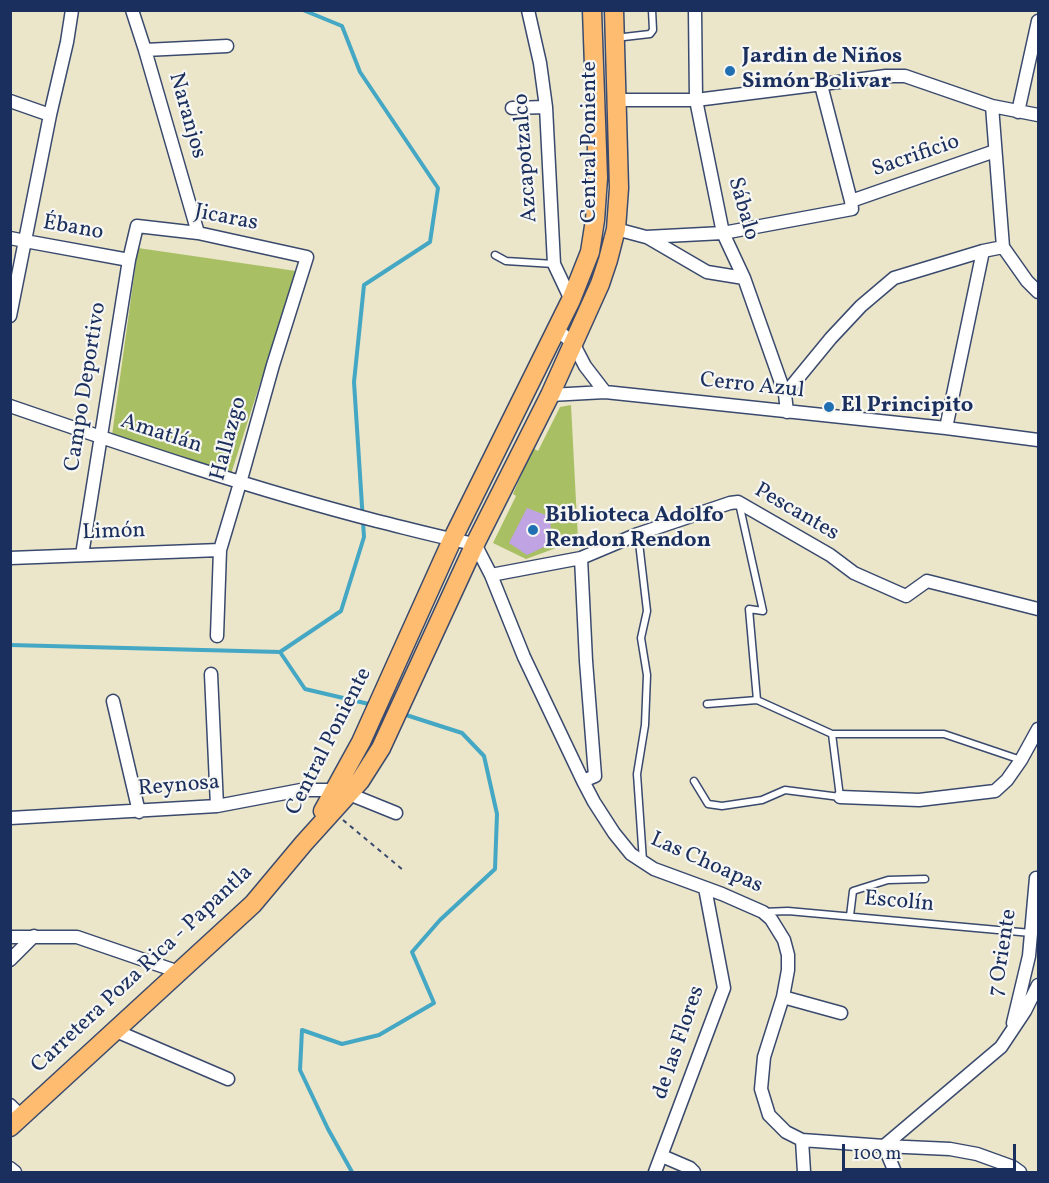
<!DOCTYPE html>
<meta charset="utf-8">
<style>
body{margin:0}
#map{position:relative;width:1049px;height:1183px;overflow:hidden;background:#ebe5c9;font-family:Vollkorn,serif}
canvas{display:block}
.frame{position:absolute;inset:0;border:12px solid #1b2f5e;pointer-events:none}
.scale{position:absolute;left:842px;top:1144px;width:174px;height:27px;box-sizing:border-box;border:3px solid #1b2f5e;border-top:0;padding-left:8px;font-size:18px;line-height:21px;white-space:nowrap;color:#1b2f5e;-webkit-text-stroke:4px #f6f6f2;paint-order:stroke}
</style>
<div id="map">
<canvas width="1049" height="1183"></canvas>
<div class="frame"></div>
<div class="scale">100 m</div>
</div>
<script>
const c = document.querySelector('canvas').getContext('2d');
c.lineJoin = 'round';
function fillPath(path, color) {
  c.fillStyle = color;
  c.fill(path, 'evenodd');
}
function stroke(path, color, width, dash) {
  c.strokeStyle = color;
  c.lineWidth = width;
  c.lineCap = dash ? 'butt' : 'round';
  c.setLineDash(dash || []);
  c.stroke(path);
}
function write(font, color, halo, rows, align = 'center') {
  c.font = font + ' Vollkorn,serif';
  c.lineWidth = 4.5;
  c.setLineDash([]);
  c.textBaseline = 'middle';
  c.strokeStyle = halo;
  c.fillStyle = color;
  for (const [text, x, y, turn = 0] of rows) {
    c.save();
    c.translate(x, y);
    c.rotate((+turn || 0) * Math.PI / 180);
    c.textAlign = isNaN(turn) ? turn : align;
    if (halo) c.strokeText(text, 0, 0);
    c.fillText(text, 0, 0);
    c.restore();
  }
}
fillPath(new Path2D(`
 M138 248 296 271 230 477 112 435Z
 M571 405 578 540 526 559 493 543 516 496 513 494 533 448 538 451 560 407Z`), '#a8bf64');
stroke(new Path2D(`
 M10 645 280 652 341 611 364 537 354 382 364 285 430 242 438 188 360 72 342 26 303 10
 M280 652 305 689 373 705
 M352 1172 328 1129 300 1070 302 1030 342 1044 379 1035 434 1003 412 952 440 920 495 869 497 814 484 756 462 733 403 714`), '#44a7c4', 4);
fillPath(new Path2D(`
 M527 508 551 517 550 544 527 555 509 543Z`), '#c0a3e3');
const service = new Path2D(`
 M615 38 650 34 653 30 652 10
 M495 255 506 261 554 264
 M739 503 763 611 749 609 757 700
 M638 534 647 611 641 638 647 675 645 725 637 774 643 861
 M707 704 757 700 832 734H944L1021 760
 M694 781 708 804 722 806 762 800 785 790 840 797 832 734
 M763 912 788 911 1031 933
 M850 916 853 891 888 880 925 879`);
const minor = new Path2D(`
 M132 10 145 50 198 233
 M528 10 540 63 546 107 554 264 571 300
 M695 10 696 100 723 233 744 278 785 394 787 412
 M145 50 227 46
 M617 100H696L886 76H905L992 106 1038 115
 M10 101 50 115
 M992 106 1003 247 1027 281 1038 292
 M512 108 546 107
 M1018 112 1038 21
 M851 201 995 151
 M616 229 646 237 723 233 852 209 851 201 821 85
 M647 237 707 272 744 278
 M10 238 25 241 129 260
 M10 316 50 115 67 42 72 10
 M556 329 573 343 585 366 605 392
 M785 394 831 338 861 306 894 278 983 251 1003 247
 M550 395 605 392 946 428 1038 440
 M10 406C132 448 253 489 377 521 410 529 442 538 475 544L491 575 524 657 583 781 594 802 614 833 631 854 654 869 722 894 763 912 771 919 784 940 788 955V970L783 997 764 1057 761 1089 769 1115 786 1132 802 1140 884 1146 950 1149 977 1154 1013 1167 1020 1172
 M946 428 983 251
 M82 555 129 260 137 226 198 233 307 257 273 365 240 483 220 550 217 636
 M10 558 220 550
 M581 558 586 661 595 776 583 781
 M491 575 581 558 638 534 730 503 738 502 830 555 854 573 906 596 927 581 1038 609
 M211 674 217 806
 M113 701 139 812
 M840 797 919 800 995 791 1007 780 1021 760 1038 729
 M10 818 217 806 301 790H335L349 794 396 813
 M10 937H77L179 972
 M10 960 34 936
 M783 997 841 1013
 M1013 1023 1029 956 1036 878
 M116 1031 228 1079
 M10 1105 21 1116
 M802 1140 804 1172
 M662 1156 690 1168 694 1172
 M10 1168 15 1172
 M655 1172 724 988 705 888
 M895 1172 884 1146 1001 1047 1025 1011 1038 985`);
const primary = new Path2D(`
 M323 811 361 742 452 540 571 300 590 252 595 220 598 178 592 10
 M10 1127 253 904 304 843 360 781 381 748 475 544 550 395 600 284 608 260 616 229 619 188 614 10`);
stroke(service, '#3a4a6e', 9);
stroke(minor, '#3a4a6e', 15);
stroke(primary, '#3a4a6e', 21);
stroke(new Path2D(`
 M343 820 403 870`), '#3a4a6e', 2, [4.5, 4.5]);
stroke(service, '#fff', 6);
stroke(minor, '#fff', 12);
stroke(primary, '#fdbc6f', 18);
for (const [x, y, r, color] of [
 [730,71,6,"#1f6fb2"],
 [829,407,6,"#1f6fb2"],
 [533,530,6,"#1f6fb2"]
]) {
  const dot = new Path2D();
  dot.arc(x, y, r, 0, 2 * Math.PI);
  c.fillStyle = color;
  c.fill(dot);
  stroke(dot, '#f6f6f2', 2);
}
write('bold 22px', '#1b2f5e', '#f6f6f2', [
 ["Jardin de Niños",742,58],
 ["Simón Bolivar",742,83],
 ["El Principito",841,407],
 ["Biblioteca Adolfo",545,517],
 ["Rendon Rendon",545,542]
], 'left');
write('22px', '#1b2f5e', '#f6f6f2', [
 ["Naranjos",186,116,74],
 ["Central Poniente",591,142,-90],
 ["Sacrificio",916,157,-19],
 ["Azcapotzalco",527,158,-94],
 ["Sábalo",742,209,74],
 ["Jicaras",226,219,11],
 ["Ébano",73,229,10],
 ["Campo Deportivo",87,387,-81],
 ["Cerro Azul",752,387,6],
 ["Amatlán",161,435,18],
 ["Hallazgo",230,439,-75],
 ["Pescantes",796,513,30],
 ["Limón",114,533,-2],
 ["Central Poniente",330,742,-63],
 ["Reynosa",179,787,-5],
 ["Las Choapas",706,864,24],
 ["Escolín",899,903,5],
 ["7 Oriente",1004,953,-81],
 ["Carretera Poza Rica - Papantla",143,970,-43],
 ["de las Flores",680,1043,-71]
]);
</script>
